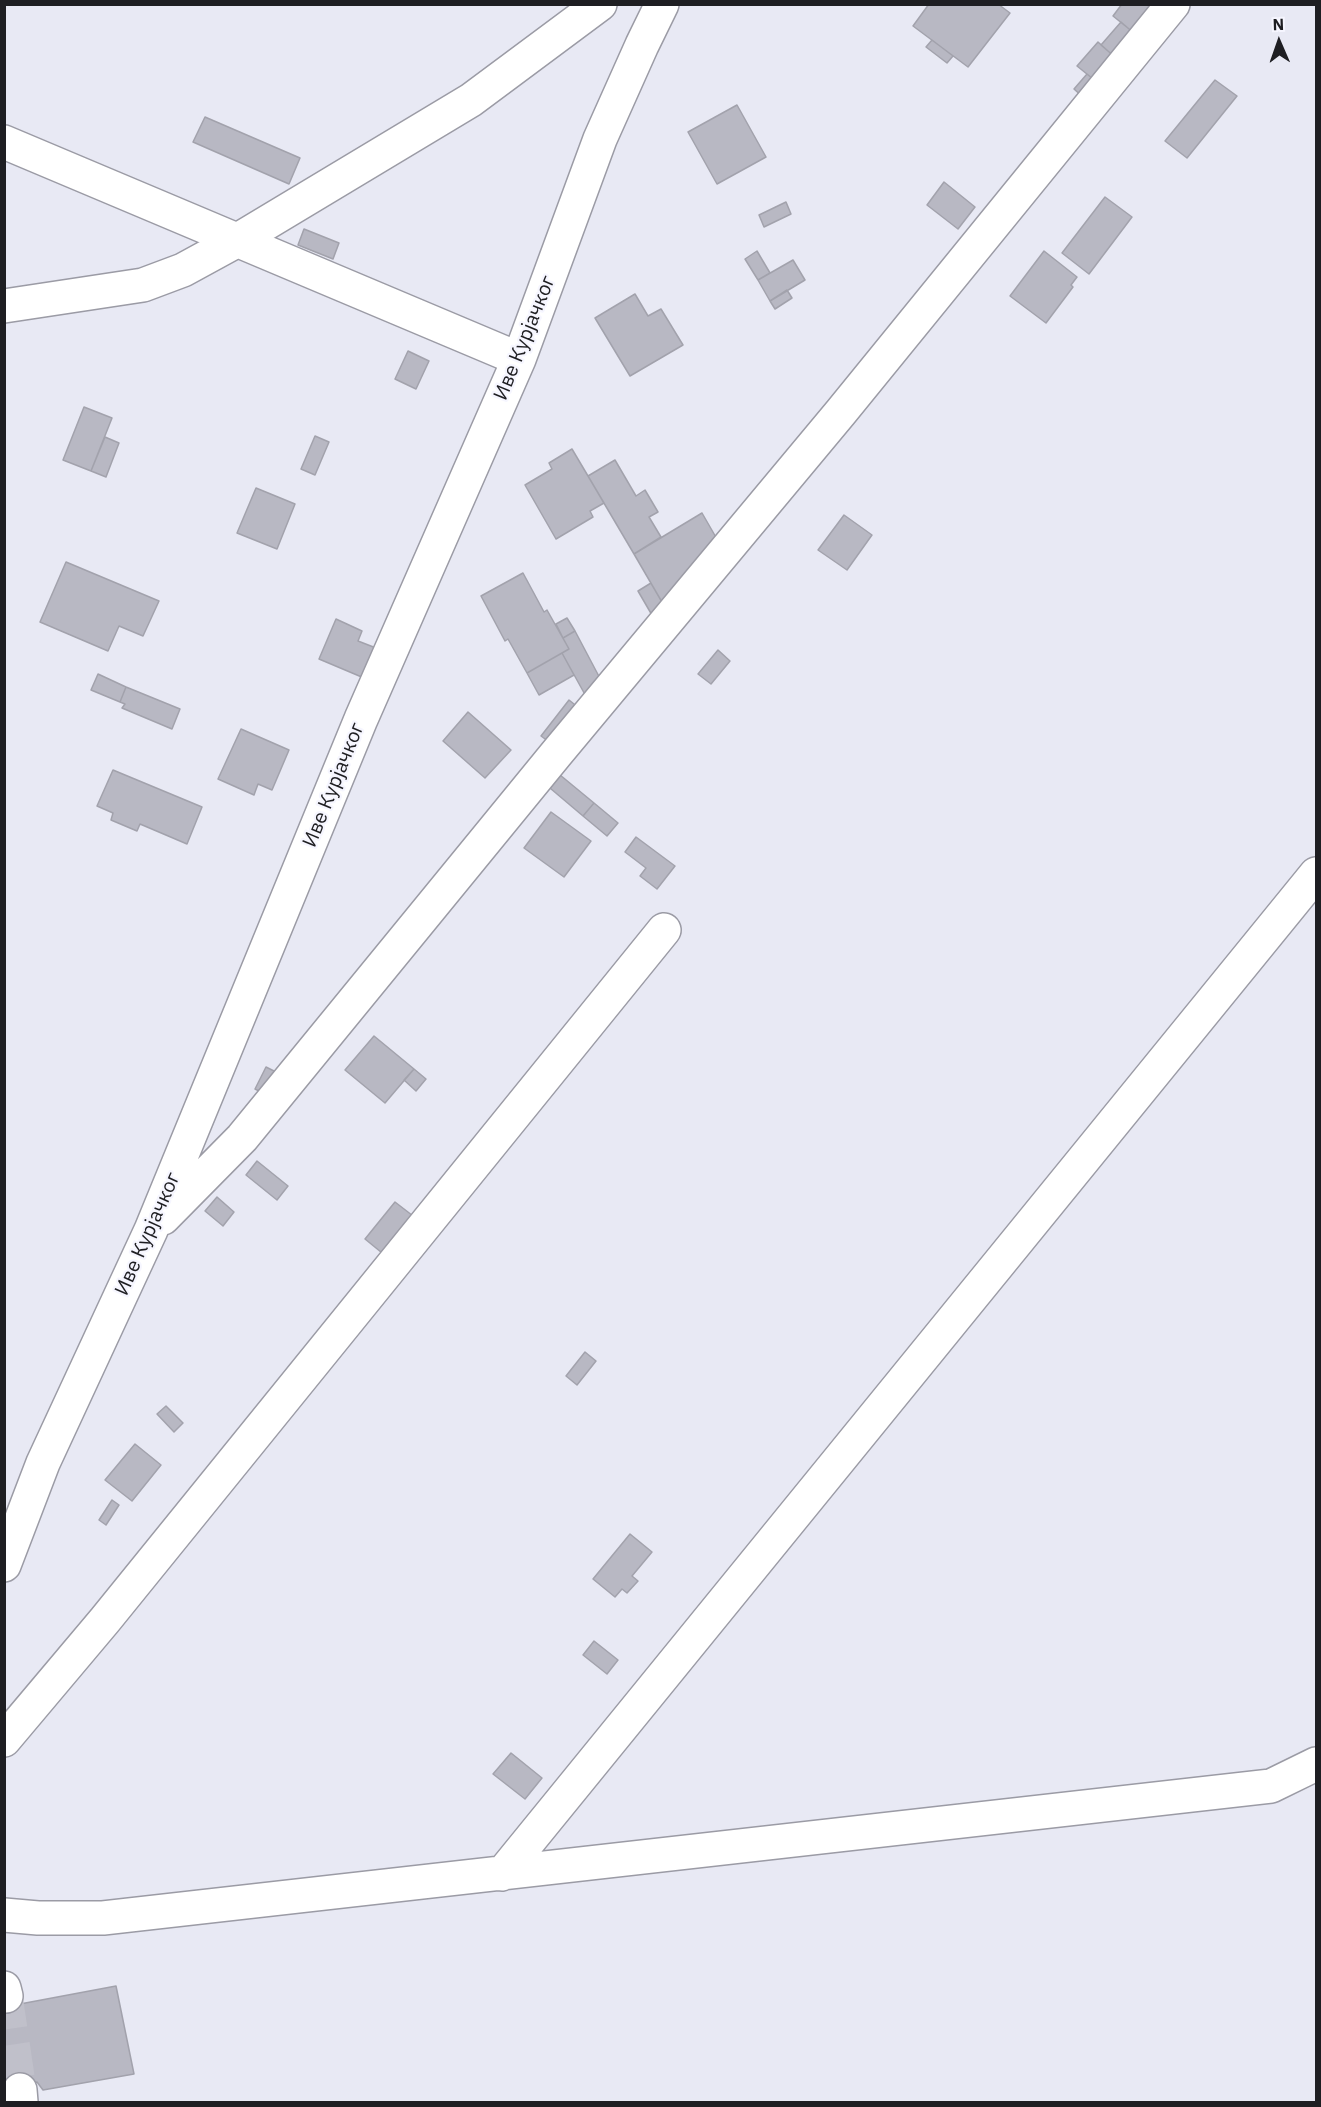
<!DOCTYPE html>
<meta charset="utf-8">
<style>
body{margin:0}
#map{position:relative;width:1321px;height:2107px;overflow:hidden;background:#e8e9f4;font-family:"IBM Plex Sans",sans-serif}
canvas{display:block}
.frame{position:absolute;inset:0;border:6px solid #1e1e22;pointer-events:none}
.north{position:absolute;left:1249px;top:12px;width:60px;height:60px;-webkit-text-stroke:4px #f6f6ff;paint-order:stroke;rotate:358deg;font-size:16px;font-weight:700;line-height:24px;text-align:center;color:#1e1e22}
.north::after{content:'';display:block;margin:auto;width:21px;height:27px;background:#1e1e22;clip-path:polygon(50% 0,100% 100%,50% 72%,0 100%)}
</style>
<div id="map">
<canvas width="1321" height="2107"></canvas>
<div class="frame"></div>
<div class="north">N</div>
</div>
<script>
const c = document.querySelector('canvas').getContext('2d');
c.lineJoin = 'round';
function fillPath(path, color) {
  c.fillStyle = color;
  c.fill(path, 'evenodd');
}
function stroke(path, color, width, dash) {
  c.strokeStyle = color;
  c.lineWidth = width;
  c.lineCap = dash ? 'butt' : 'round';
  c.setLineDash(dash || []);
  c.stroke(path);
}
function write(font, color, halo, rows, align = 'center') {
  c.font = font + ' "IBM Plex Sans",sans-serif';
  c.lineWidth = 4.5;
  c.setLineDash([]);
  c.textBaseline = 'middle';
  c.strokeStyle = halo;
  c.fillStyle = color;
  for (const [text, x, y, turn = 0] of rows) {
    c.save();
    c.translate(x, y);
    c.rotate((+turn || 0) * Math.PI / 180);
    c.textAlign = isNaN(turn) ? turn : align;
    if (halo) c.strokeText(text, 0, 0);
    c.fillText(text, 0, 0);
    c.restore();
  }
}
const building = new Path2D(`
 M929 4H998L1010 13 968 67 913 26Z
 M1122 4H1167L1139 37 1113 16Z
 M1121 22 1136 35 1116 58 1101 45Z
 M932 40 953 56 947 63 926 47Z
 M1098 42 1118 60 1098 83 1077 66Z
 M1087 74 1098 83 1085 99 1074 89Z
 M1215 80 1237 96 1187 158 1165 141Z
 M737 105 766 157 717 184 688 132Z
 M205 117 300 158 289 184 193 142Z
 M944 182 975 207 958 229 927 205Z
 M1105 197 1132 217 1089 274 1062 253Z
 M786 202 791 214 764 227 759 215Z
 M304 229 339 243 333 259 298 245Z
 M757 251 770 273 758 280 745 259Z
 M1044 251 1077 277 1071 285 1073 287 1046 323 1010 296Z
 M793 260 805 280 770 301 758 280Z
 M787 290 792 298 775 309 770 301Z
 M635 294 648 316 661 309 683 345 630 376 595 318Z
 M408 351 429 361 416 389 395 379Z
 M84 407 112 418 91 471 63 460Z
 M315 436 329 442 315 475 301 469Z
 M105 437 119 443 106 477 91 471Z
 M572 449 604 503 590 511 593 517 556 539 525 485 552 469 549 463Z
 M615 460 636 496 645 490 658 512 649 517 661 537 634 554 588 476Z
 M256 488 295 504 277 549 237 533Z
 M702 513 721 546 666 609 634 554Z
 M844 515 872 535 847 570 818 550Z
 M66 562 159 601 143 636 119 626 108 651 40 622Z
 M523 573 544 612 547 610 569 649 527 673 508 639 505 641 481 596Z
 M651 583 666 609 656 622 638 591Z
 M567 618 575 631 563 638 556 624Z
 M336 619 362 631 358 641 376 648 364 678 319 659Z
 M575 631 603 684 588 700 562 653 569 649 563 638Z
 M718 650 730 661 711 684 698 674Z
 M562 653 574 675 539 695 527 673Z
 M98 674 126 687 120 702 91 690Z
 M126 687 180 709 172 729 122 708 125 704 120 702Z
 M569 700 584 712 556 747 541 736Z
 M468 712 511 750 485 778 443 741Z
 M241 729 289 750 272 790 258 784 254 795 218 779Z
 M113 770 202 807 187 844 140 824 137 831 111 820 113 813 97 806Z
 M554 770 594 803 583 816 544 783Z
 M594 803 618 823 607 836 583 816Z
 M551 812 591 841 564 877 524 848Z
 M636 837 675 866 657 889 640 876 646 868 625 852Z
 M374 1036 414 1069 385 1103 345 1070Z
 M266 1067 282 1075 271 1097 255 1089Z
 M414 1069 426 1079 416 1091 404 1080Z
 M257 1161 288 1186 277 1200 246 1175Z
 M217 1197 234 1212 223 1226 205 1211Z
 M395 1202 417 1219 387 1257 365 1239Z
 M585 1352 596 1361 577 1385 566 1376Z
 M166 1406 183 1423 174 1432 157 1414Z
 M135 1444 161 1465 132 1501 105 1480Z
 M112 1500 119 1505 106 1525 99 1520Z
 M630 1534 652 1552 632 1576 638 1581 627 1593 622 1589 615 1597 593 1579Z
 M594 1641 618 1660 607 1674 583 1655Z
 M511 1753 542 1778 525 1799 493 1774Z
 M116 1986 134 2074 43 2090 37 2082 4 2088V2007Z`);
fillPath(building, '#b8b8c3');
stroke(building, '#a2a2ac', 1.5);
stroke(new Path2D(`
 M6 1996 20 2090`), '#c0c0ca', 33, [33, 16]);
const minor = new Path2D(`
 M4 142 519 359
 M4 306 143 285 183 270 238 240 471 100 600 4
 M163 1218 242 1138 556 754 841 412 1173 4
 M4 1565 43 1463 151 1230 361 719 519 359 600 139 642 45 662 4
 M4 1740 105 1620 664 930
 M502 1874 1316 874
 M4 1915 38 1918H103L1271 1786 1316 1764
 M4 1988 6 1996
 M20 2090 21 2102`);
stroke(minor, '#9b9ba5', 36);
stroke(minor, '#fff', 33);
write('20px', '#1e1e22', '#f6f6ff', [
 ["Иве Курјачког",525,338,-68],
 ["Иве Курјачког",334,785,-68],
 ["Иве Курјачког",148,1234,-66]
]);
</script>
